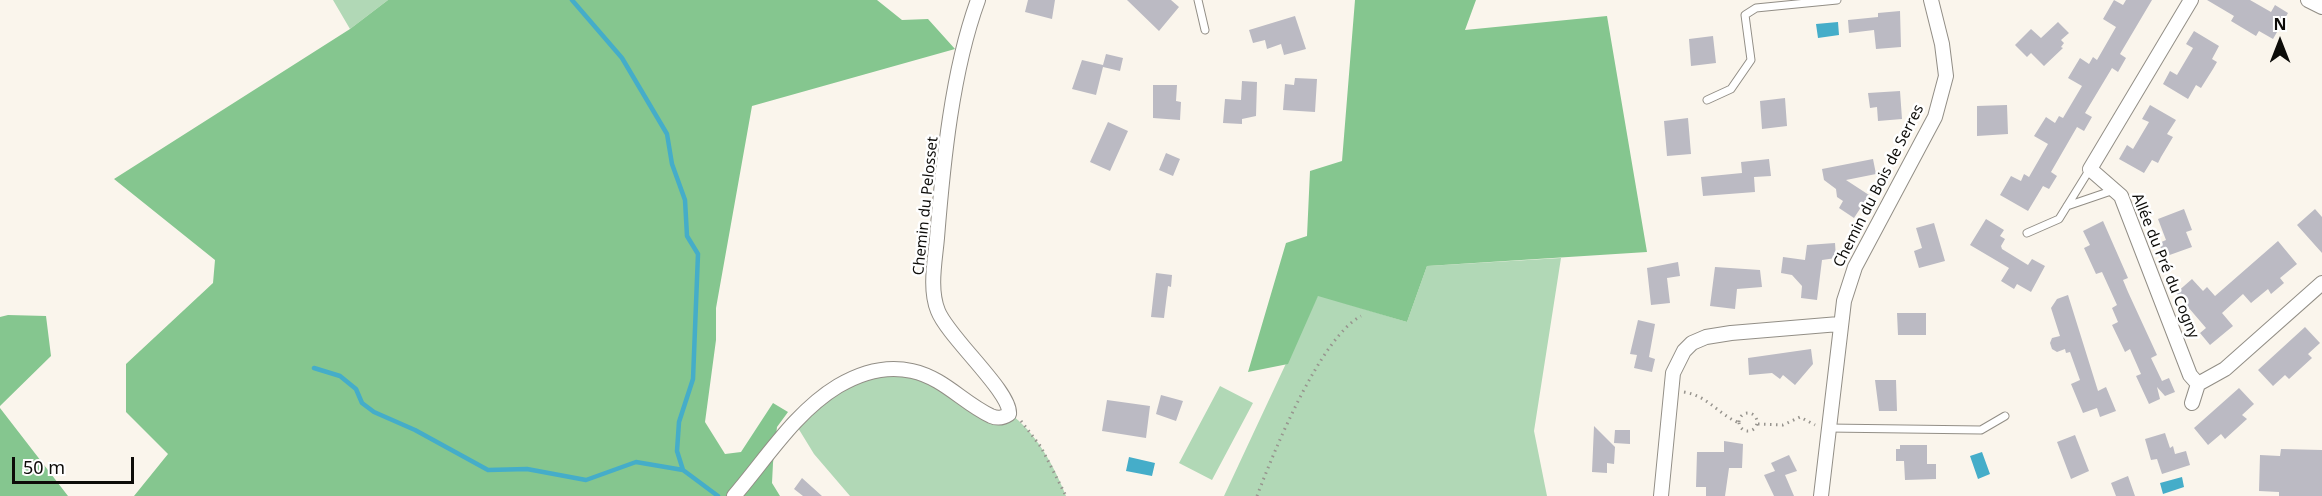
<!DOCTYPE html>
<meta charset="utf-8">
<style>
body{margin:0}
#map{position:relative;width:2322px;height:496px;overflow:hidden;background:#faf5ec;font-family:"Noto Sans",sans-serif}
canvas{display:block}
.north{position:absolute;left:2250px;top:12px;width:60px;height:60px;-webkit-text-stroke:4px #fff;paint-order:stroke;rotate:0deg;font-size:16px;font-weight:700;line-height:24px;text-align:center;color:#0d0c09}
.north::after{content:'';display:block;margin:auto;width:21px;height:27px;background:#0d0c09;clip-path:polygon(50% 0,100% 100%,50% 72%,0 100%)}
.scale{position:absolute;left:12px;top:457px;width:122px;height:27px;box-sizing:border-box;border:3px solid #0d0c09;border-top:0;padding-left:8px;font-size:18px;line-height:21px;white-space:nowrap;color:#0d0c09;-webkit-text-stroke:4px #fff;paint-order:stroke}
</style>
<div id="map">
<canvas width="2322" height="496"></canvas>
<div class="north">N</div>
<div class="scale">50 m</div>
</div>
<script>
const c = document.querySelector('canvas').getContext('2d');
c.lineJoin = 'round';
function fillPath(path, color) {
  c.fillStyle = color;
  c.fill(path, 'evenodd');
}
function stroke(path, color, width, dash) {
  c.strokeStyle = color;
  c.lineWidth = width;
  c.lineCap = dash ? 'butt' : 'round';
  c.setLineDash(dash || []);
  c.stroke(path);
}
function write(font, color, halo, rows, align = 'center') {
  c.font = font + ' "Noto Sans",sans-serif';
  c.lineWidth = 5;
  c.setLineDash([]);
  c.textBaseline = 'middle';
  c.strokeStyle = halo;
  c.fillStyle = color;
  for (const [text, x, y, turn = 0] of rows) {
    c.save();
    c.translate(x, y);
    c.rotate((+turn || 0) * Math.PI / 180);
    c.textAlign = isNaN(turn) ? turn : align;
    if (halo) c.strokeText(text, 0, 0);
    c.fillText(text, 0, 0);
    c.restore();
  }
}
fillPath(new Path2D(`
 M333 0H388L350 29Z
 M1561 258 1534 431 1547 496H1224L1318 295 1407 322 1427 266Z
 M911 370 991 416 1009 413C1036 432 1054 466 1066 496H850L814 454 795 423 851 380Z
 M1220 386 1253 403 1212 480 1179 463Z`), '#b1d8b6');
fillPath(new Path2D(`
 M388 0H877L902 20 928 19 955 49 752 106 716 308V340L705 422 725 454 741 452 773 403 788 412 777 427 773 463 772 483 780 496H134L168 454 126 412V364L213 283 215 260 114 179 350 29Z
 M1355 0H1476L1465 30 1607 16 1647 252 1427 266 1407 322 1318 296 1288 364 1248 372 1286 243 1307 236 1310 171 1342 161Z
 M8 315 46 316 51 356 0 406V317Z
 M0 408 68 496H0Z`), '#85c68f');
fillPath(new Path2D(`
 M1838 22 1839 35 1818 38 1816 24Z
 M1982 452 1990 474 1978 479 1970 456Z
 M1129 457 1155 463 1152 476 1126 471Z
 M2182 477 2184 487 2163 494 2160 483Z`), '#45adc9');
stroke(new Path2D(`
 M572 0 622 58 667 134 672 164 685 200 687 236 698 254 693 379 679 422 677 451 683 470 718 496
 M314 368 340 376 356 389 362 403 374 412 415 430 488 470 527 469 586 480 636 462 683 470`), '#45adc9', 4.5);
fillPath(new Path2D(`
 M1028 0H1055L1052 19 1025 12Z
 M1127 0H1171L1179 7 1159 31Z
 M2114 0 2123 5 2126 0H2152L2120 54 2126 58 2118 72 2112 68 2085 113 2092 117 2084 131 2077 127 2051 172 2057 176 2049 189 2043 186 2028 211 2000 195 2011 176 2021 181 2024 174 2029 177 2048 144 2034 136 2046 117 2055 123 2059 116 2063 118 2082 86 2068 78 2080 58 2089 64 2093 57 2097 60 2116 27 2103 19Z
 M2207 0H2250L2271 12 2275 5 2288 13 2273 39 2259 31 2256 36 2231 21 2234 16Z
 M1900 11 1901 47 1876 49 1874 30 1849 33 1848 20 1878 17V13Z
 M1295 16 1306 49 1284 55 1281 44 1267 49 1265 40 1253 43 1249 30Z
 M2058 22 2069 33 2061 40 2064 43 2061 47 2063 48 2044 66 2031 53 2027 57 2015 45 2031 29 2041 38Z
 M2194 31 2219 46 2212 59 2217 62 2213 69 2201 88 2196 85 2188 99 2163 84 2170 71 2177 75 2193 48 2186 44Z
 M1713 36 1716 63 1691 66 1689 39Z
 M1106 54 1123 58 1120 71 1103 67 1096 95 1072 89 1082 60 1103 65Z
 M1295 78 1317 79 1315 112 1283 110 1285 84 1294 85Z
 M1242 81 1257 82 1256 116 1242 119V124L1223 123 1225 99 1241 100Z
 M1153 85H1177L1176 101 1181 102 1180 120 1153 118Z
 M1900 91 1902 119 1878 121 1877 107 1870 108 1868 93Z
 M1785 98 1787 126 1762 129 1760 101Z
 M2007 105 2008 134 1977 136V106Z
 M2150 105 2176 120 2167 134 2173 137 2161 157 2158 163 2152 160 2144 173 2119 159 2127 145 2133 149 2149 122 2142 119Z
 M1688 118 1691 154 1667 156 1664 121Z
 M1108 122 1128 131 1110 171 1090 162Z
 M1166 153 1180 159 1173 176 1159 170Z
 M1769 159 1771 176 1754 177 1755 192 1703 196 1701 177 1742 173 1741 162Z
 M1873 159 1876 174 1846 180 1869 195 1854 218 1839 208 1843 201 1837 197 1836 189 1824 180 1822 169Z
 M2184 209 2192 230 2186 232 2192 247 2164 257 2159 243 2166 240 2158 219Z
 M2315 209 2322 217V253L2297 225Z
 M1986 219 2004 230 2000 236 2005 239 2001 246 2002 249 2028 265 2032 259 2045 266 2031 292 2017 284 2014 289 2001 281 2009 268 1970 245Z
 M2103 221 2128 278 2123 280 2128 292 2157 355 2151 358 2162 381 2169 378 2175 392 2165 396 2157 387 2160 399 2149 404 2136 376 2141 374 2130 349 2125 352 2112 325 2118 322 2112 308 2117 305 2102 272 2096 274 2084 248 2090 245 2083 231Z
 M1934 223 1945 261 1919 268 1914 251 1922 248 1916 228Z
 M2278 241 2297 264 2280 278 2284 283 2271 294 2268 289 2251 303 2243 294 2222 313 2233 326 2210 345 2200 333 2206 328 2176 293 2192 279 2203 291 2207 287 2215 296Z
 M1835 243 1836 258 1822 260 1817 300 1801 298 1802 286 1792 275 1781 273 1783 257 1805 260 1807 245Z
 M1678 262 1680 276 1667 278 1670 303 1651 305 1647 268Z
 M1715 267 1760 270 1762 287 1737 289 1735 309 1710 306Z
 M1156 273 1172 275 1171 287 1168 286 1164 318 1151 317Z
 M2068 295 2098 391 2106 387 2116 411 2100 417 2097 408 2083 413 2071 384 2080 380 2070 352 2066 353 2065 349 2057 352 2052 349 2050 343 2052 338 2060 336 2051 308 2057 299Z
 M1897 313H1926V335H1898Z
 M1638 320 1655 324 1649 357 1655 359 1652 372 1634 368 1637 355 1630 354Z
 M2305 327 2320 343 2308 354 2312 358 2289 379 2285 375 2273 386 2258 370Z
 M1811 349 1813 364 1795 385 1783 375 1780 379 1772 373 1749 375 1748 358Z
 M1875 380H1896L1897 411H1879Z
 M2239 388 2254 404 2242 415 2247 419 2225 439 2221 434 2208 445 2194 428Z
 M1161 395 1183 401 1176 421 1156 414Z
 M1107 400 1150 406 1146 438 1102 431Z
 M1594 426 1615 447 1614 464 1607 463V473L1592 472Z
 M1615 430H1630V444L1614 443Z
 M2165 433 2170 448 2173 446 2175 454 2186 451 2190 465 2162 474 2157 459 2151 460 2145 439Z
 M2075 435 2089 471 2071 479 2057 442Z
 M1724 441 1743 444 1742 468H1729L1725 496H1706V487H1696L1697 452H1724Z
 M1900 445H1927V464H1936V479L1905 480 1904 461H1896V449H1900Z
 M2281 449 2322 450V496H2279V492L2259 491 2260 455 2280 456Z
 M1789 455 1797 471 1785 475 1794 496H1774L1764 475 1775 471 1771 463Z
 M2128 476 2135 496H2116L2111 483Z
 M802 478 822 496H803L794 489Z`), '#bbbac3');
const lane = new Path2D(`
 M1198 0 1205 30
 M1707 100 1731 89 1751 60 1745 15 1756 8 1837 0
 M2067 206 2114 190
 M2027 233 2059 219 2090 169
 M1828 428 1981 430 2005 416`);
const street = new Path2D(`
 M2191 0 2090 169 2121 196 2190 375 2198 384 2225 369 2322 283
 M2308 0 2322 7
 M2192 403 2198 384
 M734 496C766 459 795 412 838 386 860 373 886 365 912 371 944 378 963 403 991 416 998 419 1003 418 1009 414 1012 393 948 337 938 311 929 289 935 261 937 238 943 163 952 71 978 0
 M1661 496 1673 373 1684 351 1692 343 1706 337 1731 333 1839 324
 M1821 496 1844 301 1855 267 1935 117 1946 76 1942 44 1931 0`);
stroke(lane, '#928e86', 9);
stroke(street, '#928e86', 16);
stroke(new Path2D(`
 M1684 392C1708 396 1718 414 1739 423
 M1739 422a9 9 0 1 1 18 0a9 9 0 1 1-18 0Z
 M1021 421 1041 447 1066 496
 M1758 424 1783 425 1800 417 1815 425
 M1257 496C1274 451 1320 338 1361 316`), '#97948e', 3, [1.5, 4.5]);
stroke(lane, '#fff', 7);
stroke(street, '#fff', 14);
write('15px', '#0d0c09', '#fff', [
 ["Chemin du Bois de Serres",1879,186,-63],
 ["Chemin du Pelosset",926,206,-84],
 ["Allée du Pré du Cogny",2165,266,68]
]);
</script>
